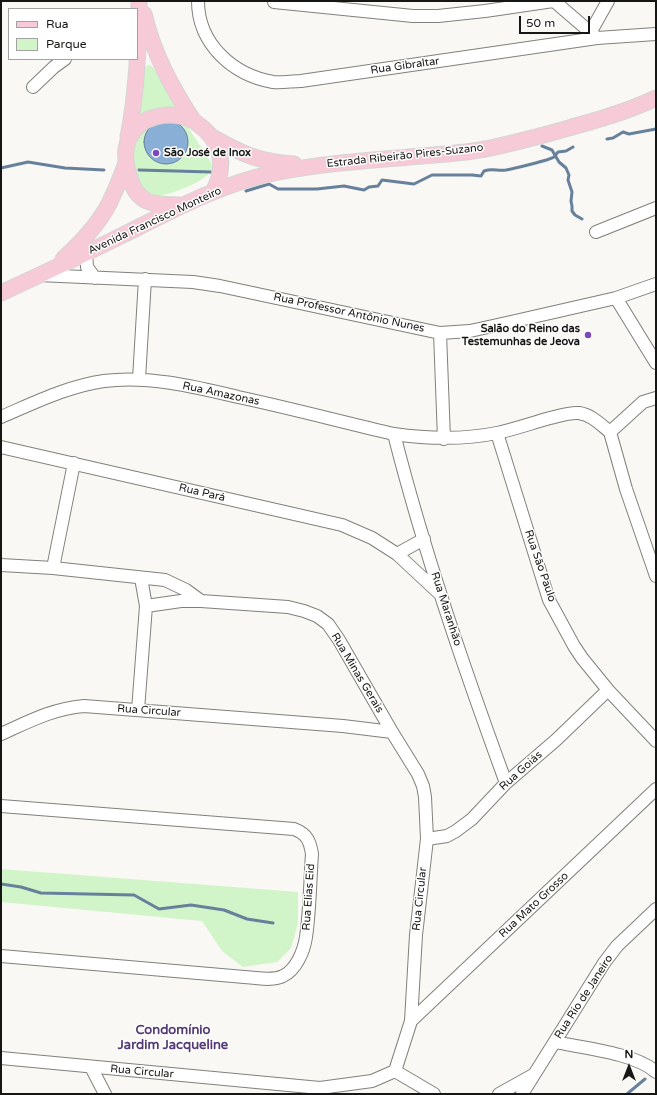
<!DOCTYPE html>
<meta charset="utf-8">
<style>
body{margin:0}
#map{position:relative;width:657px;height:1095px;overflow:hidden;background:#f9f8f4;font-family:"Varela Round",sans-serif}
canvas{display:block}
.frame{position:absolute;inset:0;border:2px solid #161614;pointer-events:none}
.legend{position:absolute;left:8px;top:8px;width:130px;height:52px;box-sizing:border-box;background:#fff;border:1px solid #a2a2a1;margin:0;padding:5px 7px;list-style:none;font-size:12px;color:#161614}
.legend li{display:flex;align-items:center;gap:8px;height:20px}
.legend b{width:20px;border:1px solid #a2a2a1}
.north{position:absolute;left:609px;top:1047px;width:40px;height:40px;-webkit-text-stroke:3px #fff;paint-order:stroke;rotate:0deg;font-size:11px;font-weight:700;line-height:16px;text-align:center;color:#161614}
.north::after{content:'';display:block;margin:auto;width:14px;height:18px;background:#161614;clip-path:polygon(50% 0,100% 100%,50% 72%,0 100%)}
.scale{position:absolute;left:519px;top:16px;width:71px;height:18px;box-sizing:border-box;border:2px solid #161614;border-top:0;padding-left:5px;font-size:12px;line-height:14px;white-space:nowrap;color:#161614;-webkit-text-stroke:3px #fff;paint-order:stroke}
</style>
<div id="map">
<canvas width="657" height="1095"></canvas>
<div class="frame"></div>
<ul class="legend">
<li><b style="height:5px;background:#f7cad7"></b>Rua</li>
<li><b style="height:11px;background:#d2f4c9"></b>Parque</li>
</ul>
<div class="north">N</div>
<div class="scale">50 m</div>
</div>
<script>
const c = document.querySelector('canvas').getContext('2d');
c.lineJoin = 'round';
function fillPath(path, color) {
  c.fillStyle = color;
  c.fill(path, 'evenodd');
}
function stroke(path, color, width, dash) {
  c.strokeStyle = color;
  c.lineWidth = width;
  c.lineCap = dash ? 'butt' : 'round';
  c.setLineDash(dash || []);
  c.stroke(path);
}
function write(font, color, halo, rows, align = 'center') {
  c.font = font + ' "Varela Round",sans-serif';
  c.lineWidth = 3;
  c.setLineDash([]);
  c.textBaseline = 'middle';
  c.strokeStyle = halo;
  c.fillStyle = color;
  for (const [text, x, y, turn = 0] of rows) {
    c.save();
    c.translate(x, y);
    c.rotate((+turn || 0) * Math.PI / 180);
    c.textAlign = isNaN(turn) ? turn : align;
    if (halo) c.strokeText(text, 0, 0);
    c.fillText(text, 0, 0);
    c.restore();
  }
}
fillPath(new Path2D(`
 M149 65 153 67 182 118 212 164C212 166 212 169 211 171 206 181 168 196 157 196 150 197 145 194 139 190L133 161 135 127 143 73 145 67Z
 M1 869 298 892V923L291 948 277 962 243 967 222 951 202 921 1 902Z`), '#d2f4c9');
const water = new Path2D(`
 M144 142a22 22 0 1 1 44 0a22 22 0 1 1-44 0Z`);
fillPath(water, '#8aafd6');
stroke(water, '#67819c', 1);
stroke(new Path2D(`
 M607 139 613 138 623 132 629 134 656 129
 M542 146 552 150 559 162 566 168 569 175 568 180 572 192 571 201 572 206V211L575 215 582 219
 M1 168 28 162 65 168 104 170
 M139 170 211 172
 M246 191 269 184 278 189H317L344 186 364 190 369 187 378 186 382 180 414 184 432 175H472L481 176 484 171C492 168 497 171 506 170 512 169 550 160 554 157 556 155 557 153 558 152L566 151 573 147
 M1 884 21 887 41 893 134 895 159 909 191 905 224 910 247 919 273 923
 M627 1094 645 1079`), '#67819c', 3);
const minor = new Path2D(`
 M198 1C198 44 233 75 273 82 282 83 292 81 301 81L597 38 656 34
 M554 1 597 38
 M274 2 413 16H438L485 11 553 1
 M590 33 608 1
 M33 87 54 67 65 59
 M596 232 656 208
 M86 253 87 267 95 278
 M39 275 193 282 220 286 440 333 470 331 502 324 616 298 656 284
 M616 298 656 363
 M440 333 444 439
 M139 379 145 279
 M1 417C34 403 68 386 104 381 147 375 196 387 238 397 290 408 342 422 394 434 429 439 462 440 497 433 515 429 532 423 550 418 559 416 569 412 579 413 592 415 600 424 610 432
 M610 432 626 489 656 576
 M610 432 643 402 656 398
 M497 433 549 600 574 646 582 658 608 690 656 741
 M394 434C424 552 464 668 506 783
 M1 447 342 525 372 538 397 554 441 595
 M397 554 424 539
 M1 565 53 568 165 580 186 590 201 601 288 607 304 611 317 616 328 624 339 640 392 732 418 774 423 786 425 797 427 839 416 935 411 1021 395 1071 372 1081 320 1088 1 1058
 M53 568 74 463
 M146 606 181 601H201
 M138 710 146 606 141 578
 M1 734C30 721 52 709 84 706L343 726 392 732
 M1 806 294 829C307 834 310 841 312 854 310 881 310 910 306 937 304 951 296 970 283 976 275 980 265 979 256 978L1 956
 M427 839 447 836 456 831 472 819 506 783 556 740 608 690
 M411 1021 656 789
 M555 1042C583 1048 635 1053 656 1072
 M91 1067 105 1094
 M395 1071 434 1094
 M499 1094 533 1075
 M522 1094 604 963 617 946 656 909`);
const major = new Path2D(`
 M144 14C154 55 171 86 193 120
 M128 137C137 91 139 48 139 1
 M212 137C242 154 259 162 294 164
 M180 205C156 205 137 205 130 178 126 166 123 151 129 139 139 115 170 110 192 120 196 122 200 126 204 129 224 147 225 169 213 192
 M63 259C83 241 103 220 113 195 118 185 122 174 126 163
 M1 293C42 274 83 255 123 235 171 211 220 184 274 173 337 160 402 159 466 152 493 149 519 141 544 135 582 124 620 115 656 98`);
stroke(minor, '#81807c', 14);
stroke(major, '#d5d5d5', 17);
stroke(minor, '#fff', 12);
stroke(major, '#f7cad7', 15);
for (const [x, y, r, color] of [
 [156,153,4,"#7e47be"],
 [588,335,4,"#7e47be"]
]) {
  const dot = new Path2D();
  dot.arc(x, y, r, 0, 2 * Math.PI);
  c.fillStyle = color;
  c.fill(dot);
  stroke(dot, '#fff', 1.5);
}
write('11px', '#161614', '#fff', [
 ["Rua Gibraltar",405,66,-8],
 ["Estrada Ribeirão Pires-Suzano",405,156,-6],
 ["Avenida Francisco Monteiro",155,221,-25],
 ["Rua Professor Antônio Nunes",349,313,12],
 ["Rua Amazonas",221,394,12],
 ["Rua Pará",202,493,13],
 ["Rua São Paulo",540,566,71],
 ["Rua Maranhão",446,609,72],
 ["Rua Minas Gerais",357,673,59],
 ["Rua Circular",149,711,4],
 ["Rua Goiás",521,771,-42],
 ["Rua Elias Eid",309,897,-86],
 ["Rua Circular",420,899,-84],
 ["Rua Mato Grosso",534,905,-43],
 ["Rua Rio de Janeiro",584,997,-57],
 ["Rua Circular",142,1072,5]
]);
write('bold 11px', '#161614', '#fff', [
 ["São José de Inox",164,153],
 ["Salão do Reino das",580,329,"right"],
 ["Testemunhas de Jeova",580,342,"right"]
], 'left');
write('bold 13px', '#533a76', '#fff', [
 ["Condomínio",173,1031],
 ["Jardim Jacqueline",173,1046]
]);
</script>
